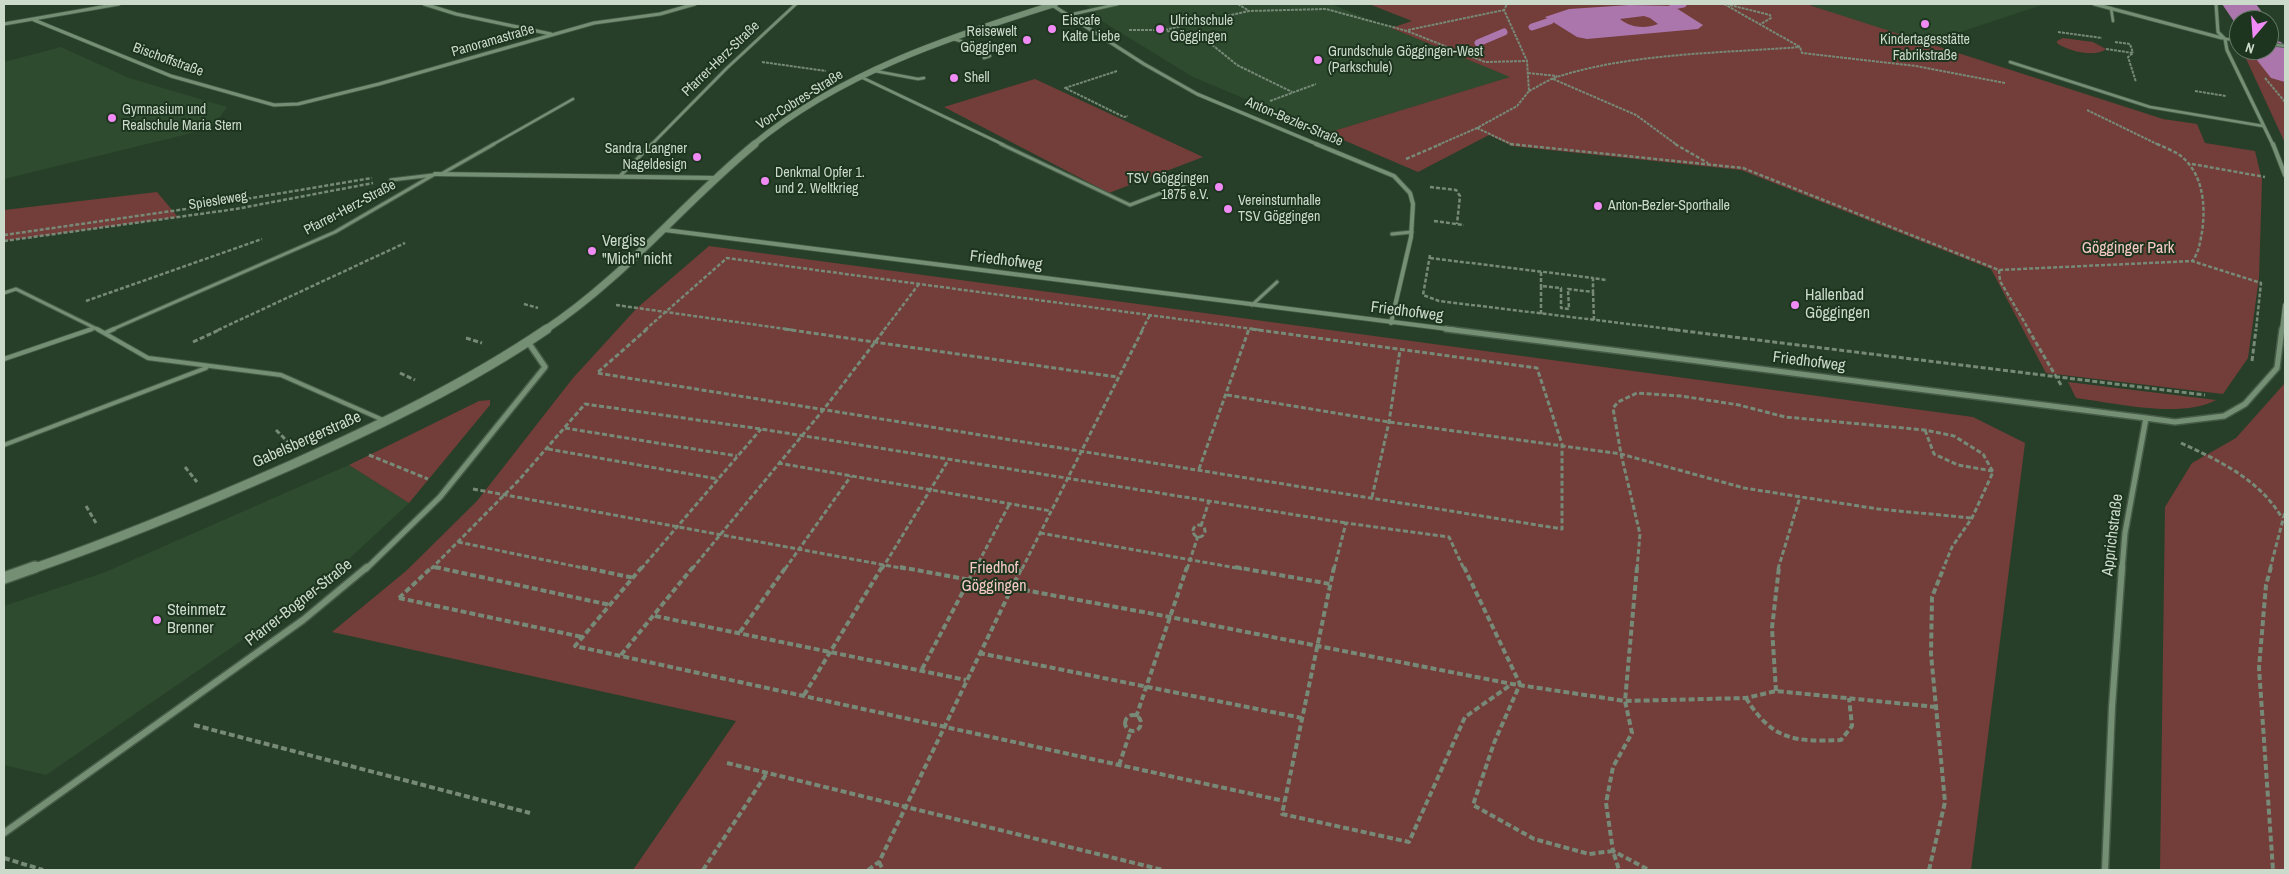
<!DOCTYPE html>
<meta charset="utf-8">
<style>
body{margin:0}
#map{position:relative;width:2289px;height:874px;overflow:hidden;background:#273f28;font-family:"Archivo Narrow",sans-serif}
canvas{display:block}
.frame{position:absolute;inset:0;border:5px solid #ccdacc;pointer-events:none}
.north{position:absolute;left:2229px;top:10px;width:50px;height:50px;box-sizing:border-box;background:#1d351e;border:1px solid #637764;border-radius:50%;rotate:198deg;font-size:14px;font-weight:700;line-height:20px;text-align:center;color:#ccdacc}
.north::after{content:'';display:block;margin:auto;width:18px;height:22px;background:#f08bf5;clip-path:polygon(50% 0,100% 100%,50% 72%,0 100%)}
</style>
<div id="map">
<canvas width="2289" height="874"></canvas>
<div class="frame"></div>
<div class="north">N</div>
</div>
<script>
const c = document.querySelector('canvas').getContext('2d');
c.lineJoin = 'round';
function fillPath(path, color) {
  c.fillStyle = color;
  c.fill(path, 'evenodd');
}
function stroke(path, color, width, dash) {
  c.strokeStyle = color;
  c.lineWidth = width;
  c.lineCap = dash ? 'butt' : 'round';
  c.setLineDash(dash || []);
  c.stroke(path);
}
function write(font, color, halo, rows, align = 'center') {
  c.font = font + ' "Archivo Narrow",sans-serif';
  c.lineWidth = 4;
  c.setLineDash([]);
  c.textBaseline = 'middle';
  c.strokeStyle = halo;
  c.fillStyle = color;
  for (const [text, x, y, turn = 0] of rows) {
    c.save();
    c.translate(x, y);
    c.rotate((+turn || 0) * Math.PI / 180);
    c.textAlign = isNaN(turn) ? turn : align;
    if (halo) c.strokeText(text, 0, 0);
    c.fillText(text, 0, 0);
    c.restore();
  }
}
fillPath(new Path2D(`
 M1091 4H1331L1511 77 1327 133 1193 77 1092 15V9L1084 5Z
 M1806 4H2045L1924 44Z
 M61 47 129 78 227 107 212 128 4 179V62Z
 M349 465 409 503 336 571 273 619 46 775 4 765V606L103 573Z`), '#2e4b2f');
fillPath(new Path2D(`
 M1369 4H1806L2163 119 2197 124 2205 143 2255 151 2262 180 2259 278 2248 358 2223 394 2046 373 1991 269 1741 170 1512 146 1489 135 1418 172 1327 133 1510 77 1391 28 1412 21Z
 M2063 38 2093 42 2106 49C2095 58 2067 51 2057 43V41Z
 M2242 50H2268L2285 70V143Z
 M1035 79 1203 157 1109 193 944 107Z
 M157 192 178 217 4 241V210Z
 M709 246 1973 417 2025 443 1971 870H633L736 721 332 632 406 571 477 501 573 378 637 308Z
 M2068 382 2216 400C2182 419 2115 403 2076 398Z
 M2285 383V870H2160L2165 507 2192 463 2236 438Z
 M490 400V405L409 503 349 465 479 401Z`), '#733d39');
fillPath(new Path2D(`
 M1630 5 1673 6 1703 25 1698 29 1587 39 1577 37 1545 17 1569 9ZM1644 16 1650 18 1658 24C1645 29 1631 28 1620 19Z`), '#aa76ac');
stroke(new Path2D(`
 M1673 6 1683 4
 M1532 27 1550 21
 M1478 43 1504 32`), '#aa76ac', 7);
fillPath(new Path2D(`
 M2222 4H2256L2265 16 2262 20H2239V25L2235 23Z
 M2269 39 2281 42 2285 46V82L2271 78 2249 50H2269Z`), '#aa76ac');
const serviceFar2 = new Path2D(`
 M2111 8 2113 21
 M1069 15 1118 4
 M953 39 968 43 990 56 984 58
 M2225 39 2239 40
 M2269 44 2285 46
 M2010 62 2150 107 2263 126
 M875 71 918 79 924 78
 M861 77 1004 145
 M492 145 573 99
 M651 145 727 68 796 4`);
const serviceFar1 = new Path2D(`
 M1001 144 1130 205 1187 183
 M443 173 494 144
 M621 175 652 144
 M391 180 433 175
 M1392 234 1412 232
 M4 293 16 289 99 330
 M1252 305 1277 282
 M88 330 95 328
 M111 330 335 232 435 174`);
const service = new Path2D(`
 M97 329 148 358 281 375 383 420
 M105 333 114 329
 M4 359 92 329
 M4 445 206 368`);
const minorFar3 = new Path2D(`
 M424 4 456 14 551 34
 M2094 4 2222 38
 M2216 4 2218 32 2225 39 2227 50 2273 145
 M1052 5 1144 64 1197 94 1319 145
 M34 20 171 76 274 105 298 104 379 84 594 23 660 14 695 4
 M4 24 119 4`);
const minorFar2 = new Path2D(`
 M1316 144 1394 176 1410 193 1413 204 1411 237 1391 323
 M2273 144 2285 175
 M435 174 715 178
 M665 230 1456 330
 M2282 330 2285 305`);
const minorFar1 = new Path2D(`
 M1446 329 2146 418
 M366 569 440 497 545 367 528 342
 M2122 569 2125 533 2146 418 2175 422 2224 416 2245 404 2277 368 2282 329`);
const minor = new Path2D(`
 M4 833 303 620 367 567
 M2105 870 2112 707 2122 567`);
const tertiaryFar3 = new Path2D(`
 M753 145C840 73 949 37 1055 4`);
const tertiaryFar2 = new Path2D(`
 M545 330C624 278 682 204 755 144`);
const tertiaryFar1 = new Path2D(`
 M32 569C119 539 205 503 289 466 378 426 466 384 547 329`);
const tertiary = new Path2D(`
 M4 578 35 567`);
stroke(serviceFar2, '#475c48', 4);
stroke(serviceFar1, '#475c48', 5);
stroke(service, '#475c48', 6);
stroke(minorFar3, '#475c48', 4.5);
stroke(minorFar2, '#475c48', 5.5);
stroke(minorFar1, '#475c48', 8);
stroke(minor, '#475c48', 9);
stroke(tertiaryFar3, '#475c48', 7);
stroke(tertiaryFar2, '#475c48', 9);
stroke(tertiaryFar1, '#475c48', 11);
stroke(tertiary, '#475c48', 14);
stroke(new Path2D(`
 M1238 4 1249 11
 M1724 4 1800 47 1802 53 1916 66 2005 83
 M1730 5 1770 15 1771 18 1761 24
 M1129 30H1164L1249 11 1326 9 1407 31 1485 62 1527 61
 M1408 30 1504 10
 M1167 31 1205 39 1237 65 1292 92
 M2058 32 2102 38
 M2115 42 2130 44 2133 53
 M2106 49 2133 53 2128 57 2136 82
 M762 62 826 71
 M1117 71 1065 88 1124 117 1128 116
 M1528 73 1557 76
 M2265 78 2285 102
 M1553 79 1636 115 1677 145
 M1529 91C1539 86 1549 79 1560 76 1634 53 1723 53 1800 47
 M2195 91 2226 96
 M1270 101 1316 84
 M2087 110 2159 145
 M1477 128 1513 145
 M1438 145 1477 128 1517 106 1529 91 1527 61 1504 10 1507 4`), '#778a78', 2, [3, 1]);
stroke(new Path2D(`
 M1510 144 1743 168 1999 270 2192 261 2261 283 2256 330
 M1675 144 1708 163
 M2157 144C2164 147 2174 151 2181 156 2203 174 2206 205 2202 232 2200 242 2199 253 2192 261
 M1406 159 1441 144
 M2192 164 2265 177
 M1430 187 1456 190 1460 196 1457 224
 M1434 221 1464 225
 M4 235 186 209 372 178
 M4 241 236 209 373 183
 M1430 255 1423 295 1439 301 1678 330
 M1430 258 1593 278
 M1999 270 2000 281 2029 330
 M1541 272V286
 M1593 292 1594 320
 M86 301 262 239
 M524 304 538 308
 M616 305 793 330
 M1541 314V286L1561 288V308L1569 309 1568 289 1593 292V278L1606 280
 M218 330 405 243
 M645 330 727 258 1260 330
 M884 330 919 284
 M1142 330 1150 315`), '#778a78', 2.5, [4, 2]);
stroke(new Path2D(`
 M647 329 597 373 1562 529V444L1537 368 1251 329
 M784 329 1117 377
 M1668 329 2205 395
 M2028 329 2061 385
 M466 338 482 343
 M193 342 221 329
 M2252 361 2256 329
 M400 373 415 380
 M1227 395 1389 422 1621 454 1744 488 1878 509 1972 518
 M565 428 737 456
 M276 430 288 442
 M1925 430 1934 454 1958 465 1993 471
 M2181 443C2220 461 2260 480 2282 518
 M548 449 718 479
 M369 455 428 479
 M778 463 1051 511
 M185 467 197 482
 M1199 469 1249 329
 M473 489 906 569
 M1372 497 1389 422 1400 350
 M86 506 96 523
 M1193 531a6 6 0 1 1 12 0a6 6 0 1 1-12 0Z
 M1201 526 1209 501
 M1040 533 1242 569
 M458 542 588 569
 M433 567 440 569
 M431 569 519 480 585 404 761 429 1346 523
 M641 569 761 429
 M692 569 824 409 885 329
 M785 569 851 476
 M882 569 949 459
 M975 569 1009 505
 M1022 569 1143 329
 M1187 569 1198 536
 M1334 569 1346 523 1449 537 1464 569
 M1637 569 1640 534 1621 454 1613 408 1618 402 1637 393 1681 396 1739 405 1785 417 1925 430 1954 436 1983 454 1993 472 1972 518 1952 547 1943 569
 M1778 569 1800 497
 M2270 569 2285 512`), '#778a78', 3, [5, 2.5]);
stroke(new Path2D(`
 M435 567 610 605
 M582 567 634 578
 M642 567 575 646 1284 801
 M900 567 1170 617 1512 684 1625 701 1746 698 1776 691 1936 707
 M1235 567 1330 584
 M1334 567 1282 814 1409 842 1465 717 1512 684
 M1464 567 1520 684 1494 743 1473 805 1534 839 1589 854 1613 851 1619 870
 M1637 567 1625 701 1632 733 1613 767 1606 803 1613 851 1649 870
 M2271 567 2266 585 2259 668 2273 870
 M399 598 432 567
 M399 598 582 637
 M655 616 966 680
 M740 632 786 567
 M979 653 1302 718
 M621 655 693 567
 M922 669 976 567
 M1776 691 1772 628 1779 567
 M804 695 882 567
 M1746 698C1772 740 1794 742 1841 740L1852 726 1849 698
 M1125 723a8 8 0 1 1 16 0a8 8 0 1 1-16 0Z
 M1136 717 1187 567
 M194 725 530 813
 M727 763 1163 870
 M1119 765 1131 730
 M4 858 43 870
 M879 862 883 870
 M703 870 767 773
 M868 870 879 862 1022 567
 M1929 870 1945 802 1931 654 1932 597 1944 567`), '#778a78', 4, [6, 3]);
stroke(serviceFar2, '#748f74', 2.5);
stroke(serviceFar1, '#748f74', 3);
stroke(service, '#748f74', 4);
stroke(minorFar3, '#748f74', 3);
stroke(minorFar2, '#748f74', 4);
stroke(minorFar1, '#748f74', 5);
stroke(minor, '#748f74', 6);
stroke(tertiaryFar3, '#748f74', 5.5);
stroke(tertiaryFar2, '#748f74', 7);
stroke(tertiaryFar1, '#748f74', 9);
stroke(tertiary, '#748f74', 11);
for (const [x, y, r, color] of [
 [1925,24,5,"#f08bf5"],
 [1052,29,5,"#f08bf5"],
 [1160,29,5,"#f08bf5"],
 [1027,40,5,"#f08bf5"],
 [1318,60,5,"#f08bf5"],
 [954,78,5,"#f08bf5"],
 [112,118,5,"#f08bf5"],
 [697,157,5,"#f08bf5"],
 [765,181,5,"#f08bf5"],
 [1219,187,5,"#f08bf5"],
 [1598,206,5,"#f08bf5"],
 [1228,209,5,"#f08bf5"],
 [592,251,5,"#f08bf5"],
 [1795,305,5,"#f08bf5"],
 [157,620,5,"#f08bf5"]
]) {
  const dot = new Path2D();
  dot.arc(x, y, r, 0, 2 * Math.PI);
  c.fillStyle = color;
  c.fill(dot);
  stroke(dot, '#1d351e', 2);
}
write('14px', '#ccdacc', '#1d351e', [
 ["Eiscafe",1062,21],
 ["Kalte Liebe",1062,37],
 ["Ulrichschule",1170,21],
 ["Göggingen",1170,37],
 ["Reisewelt",1017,32,"right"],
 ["Göggingen",1017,48,"right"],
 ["Kindertagesstätte",1925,40,"center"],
 ["Fabrikstraße",1925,56,"center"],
 ["Grundschule Göggingen-West",1328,52],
 ["(Parkschule)",1328,68],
 ["Shell",964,78],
 ["Gymnasium und",122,110],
 ["Realschule Maria Stern",122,126],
 ["Sandra Langner",687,149,"right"],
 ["Nageldesign",687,165,"right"],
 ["Denkmal Opfer 1.",775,173],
 ["und 2. Weltkrieg",775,189],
 ["TSV Göggingen",1209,179,"right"],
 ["1875 e.V.",1209,195,"right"],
 ["Vereinsturnhalle",1238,201],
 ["TSV Göggingen",1238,217],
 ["Anton-Bezler-Sporthalle",1608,206]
], 'left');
write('14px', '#ccdacc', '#1d351e', [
 ["Panoramastraße",493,41,-16],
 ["Pfarrer-Herz-Straße",721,59,-44],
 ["Bischoffstraße",168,60,20],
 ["Von-Cobres-Straße",800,100,-32],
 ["Anton-Bezler-Straße",1294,122,23],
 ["Spiesleweg",218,201,-9],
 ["Pfarrer-Herz-Straße",350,208,-28]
]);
write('16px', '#ccdacc', '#1d351e', [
 ["Vergiss",602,242],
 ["\"Mich\" nicht",602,260],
 ["Hallenbad",1805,296],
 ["Göggingen",1805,314],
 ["Steinmetz",167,611],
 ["Brenner",167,629]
], 'left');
write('16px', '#f6c9c5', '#1d351e', [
 ["Gögginger Park",2128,249],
 ["Friedhof",994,569],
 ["Göggingen",994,587]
]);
write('16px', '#ccdacc', '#1d351e', [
 ["Friedhofweg",1006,261,7],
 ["Friedhofweg",1407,312,7],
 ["Friedhofweg",1809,362,7],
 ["Gabelsbergerstraße",307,440,-24],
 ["Apprichstraße",2113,535,-83],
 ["Pfarrer-Bogner-Straße",299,603,-38]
]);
</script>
